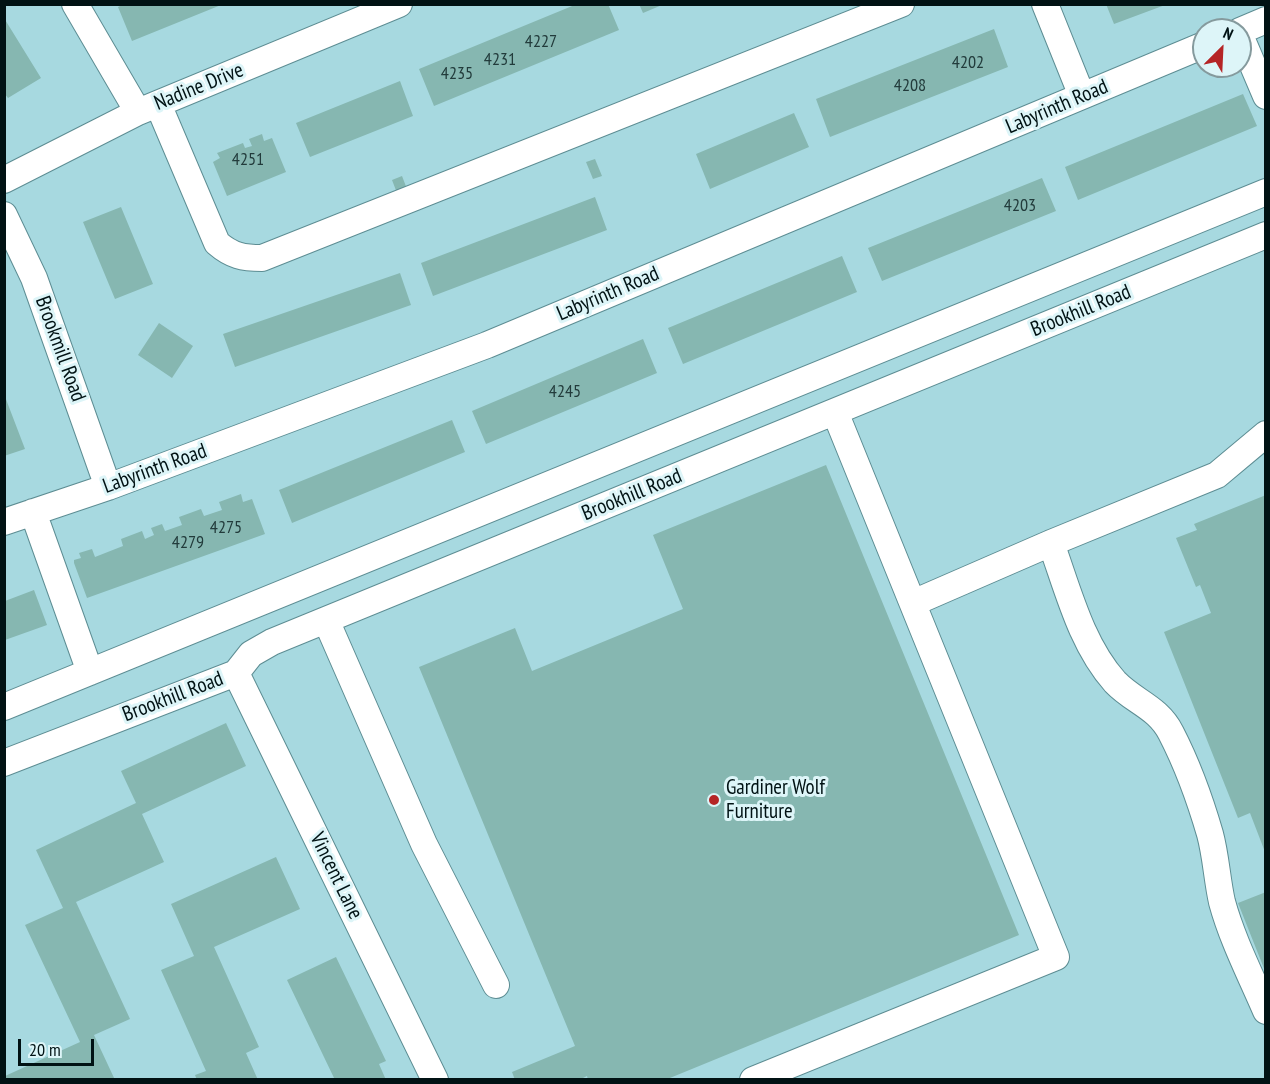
<!DOCTYPE html>
<style>
body{margin:0}
#map{position:relative;width:1270px;height:1084px;overflow:hidden;background:#a7d9e0;font-family:"PT Sans Narrow",sans-serif}
canvas{display:block}
.frame{position:absolute;inset:0;border:6px solid #011214;pointer-events:none}
.north{position:absolute;left:1192px;top:18px;width:60px;height:60px;box-sizing:border-box;background:#ddf5f8;border:2px solid #859a9d;border-radius:50%;rotate:24deg;font-size:16px;font-weight:700;line-height:24px;text-align:center;color:#011214}
.north::after{content:'';display:block;margin:auto;width:21px;height:27px;background:#b52526;clip-path:polygon(50% 0,100% 100%,50% 72%,0 100%)}
.scale{position:absolute;left:18px;top:1039px;width:76px;height:27px;box-sizing:border-box;border:3px solid #011214;border-top:0;padding-left:8px;font-size:18px;line-height:21px;white-space:nowrap;color:#011214;-webkit-text-stroke:4px #ddf5f8;paint-order:stroke}
</style>
<div id="map">
<canvas width="1270" height="1084"></canvas>
<div class="frame"></div>
<div class="north">N</div>
<div class="scale">20 m</div>
</div>
<script>
const c = document.querySelector('canvas').getContext('2d');
c.lineJoin = 'round';
function fillPath(path, color) {
  c.fillStyle = color;
  c.fill(path, 'evenodd');
}
function stroke(path, color, width, dash) {
  c.strokeStyle = color;
  c.lineWidth = width;
  c.lineCap = dash ? 'butt' : 'round';
  c.setLineDash(dash || []);
  c.stroke(path);
}
function write(font, color, halo, rows, align = 'center') {
  c.font = font + ' "PT Sans Narrow",sans-serif';
  c.lineWidth = 6;
  c.setLineDash([]);
  c.textBaseline = 'middle';
  c.strokeStyle = halo;
  c.fillStyle = color;
  for (const [text, x, y, turn = 0] of rows) {
    c.save();
    c.translate(x, y);
    c.rotate((+turn || 0) * Math.PI / 180);
    c.textAlign = isNaN(turn) ? turn : align;
    if (halo) c.strokeText(text, 0, 0);
    c.fillText(text, 0, 0);
    c.restore();
  }
}
fillPath(new Path2D(`
 M124 4H221V5L132 41 118 7Z
 M577 4H608L619 30 434 106 419 69Z
 M639 4H662V5L643 13Z
 M1106 4H1165V5L1114 24Z
 M4 18 41 78 8 98 4 93Z
 M994 29 1008 67 830 137 816 99Z
 M400 81 413 116 310 157 296 123Z
 M1243 94 1257 126 1078 200 1065 167Z
 M794 113 809 147 710 189 696 154Z
 M262 134 264 141 272 138 286 172 227 196 213 162 220 158 217 153 243 143 245 148 252 146 249 139Z
 M595 159 602 176 593 179 586 162Z
 M402 176 407 189 397 193 392 180Z
 M1042 178 1056 211 882 281 868 248Z
 M595 197 607 230 433 296 421 263Z
 M121 207 153 284 115 299 83 222Z
 M842 256 857 292 683 364 668 328Z
 M400 273 411 305 235 367 223 334Z
 M159 323 193 346 172 378 138 355Z
 M643 339 657 373 486 444 472 411Z
 M4 394 25 449 4 456Z
 M452 420 465 452 292 523 279 490Z
 M826 465 1019 935 665 1080H588L587 1076 579 1080H515L512 1072 575 1046 419 667 515 628 532 671 683 609 653 535Z
 M241 494 243 502 252 499 265 534 87 598 74 563V560L81 558 79 553 92 549 95 557 123 546 121 539 142 531 145 539 154 535 151 528 162 524 165 531 182 525 179 517 201 509 204 516 222 510 219 502Z
 M1266 495V852H1265L1250 813 1238 818 1164 632 1211 613 1200 585 1196 587 1176 538 1197 530 1194 524Z
 M34 590 47 625 5 640V601Z
 M226 723 246 766 142 814 164 862 76 902 130 1019 94 1035 115 1080H7L5 1076 80 1042 25 925 63 908 36 850 136 803 121 771Z
 M276 857 300 909 214 947 259 1047 246 1053 258 1080H197L195 1075 206 1071 161 970 194 956 171 904Z
 M1266 892V971H1265L1238 903Z
 M336 957 386 1061 379 1064 386 1080H335L287 980Z`), '#86b7b1');
const minor = new Path2D(`
 M75 4 138 112
 M1045 4 1082 96
 M1240 31 1266 20
 M1240 35 1266 96
 M158 104 217 243C232 256 243 258 262 258L901 4
 M4 180 138 112 399 4
 M4 215 34 278 108 487
 M33 512 90 672
 M4 522 108 487 487 345 1204 45
 M1051 543C1068 590 1081 644 1115 682 1134 702 1158 707 1171 733 1186 762 1201 803 1210 834 1216 856 1217 880 1222 902 1232 939 1251 976 1266 1011
 M913 603 1051 543 1217 475 1266 434
 M326 620 424 844 496 985
 M236 673 435 1080
 M4 707 1266 192
 M4 763 236 673 251 654 272 642 1266 235
 M753 1080 1056 957 835 412`);
stroke(minor, '#5d8d93', 28);
stroke(minor, '#fff', 26);
for (const [x, y, r, color] of [
 [714,800,6,"#b52526"]
]) {
  const dot = new Path2D();
  dot.arc(x, y, r, 0, 2 * Math.PI);
  c.fillStyle = color;
  c.fill(dot);
  stroke(dot, '#ddf5f8', 2);
}
write('18px', '#223b3b', null, [
 ["4227",541,42],
 ["4231",500,60],
 ["4202",968,63],
 ["4235",457,74],
 ["4208",910,86],
 ["4251",248,160],
 ["4203",1020,206],
 ["4245",565,392],
 ["4275",226,528],
 ["4279",188,543]
]);
write('21px', '#011214', '#ddf5f8', [
 ["Nadine Drive",199,87,-22],
 ["Labyrinth Road",1057,107,-23],
 ["Labyrinth Road",608,294,-23],
 ["Brookhill Road",1081,311,-22],
 ["Brookmill Road",60,349,70],
 ["Labyrinth Road",155,469,-20],
 ["Brookhill Road",632,495,-22],
 ["Brookhill Road",173,697,-21],
 ["Vincent Lane",336,876,64]
]);
write('21px', '#011214', '#ddf5f8', [
 ["Gardiner Wolf",726,788],
 ["Furniture",726,812]
], 'left');
</script>
